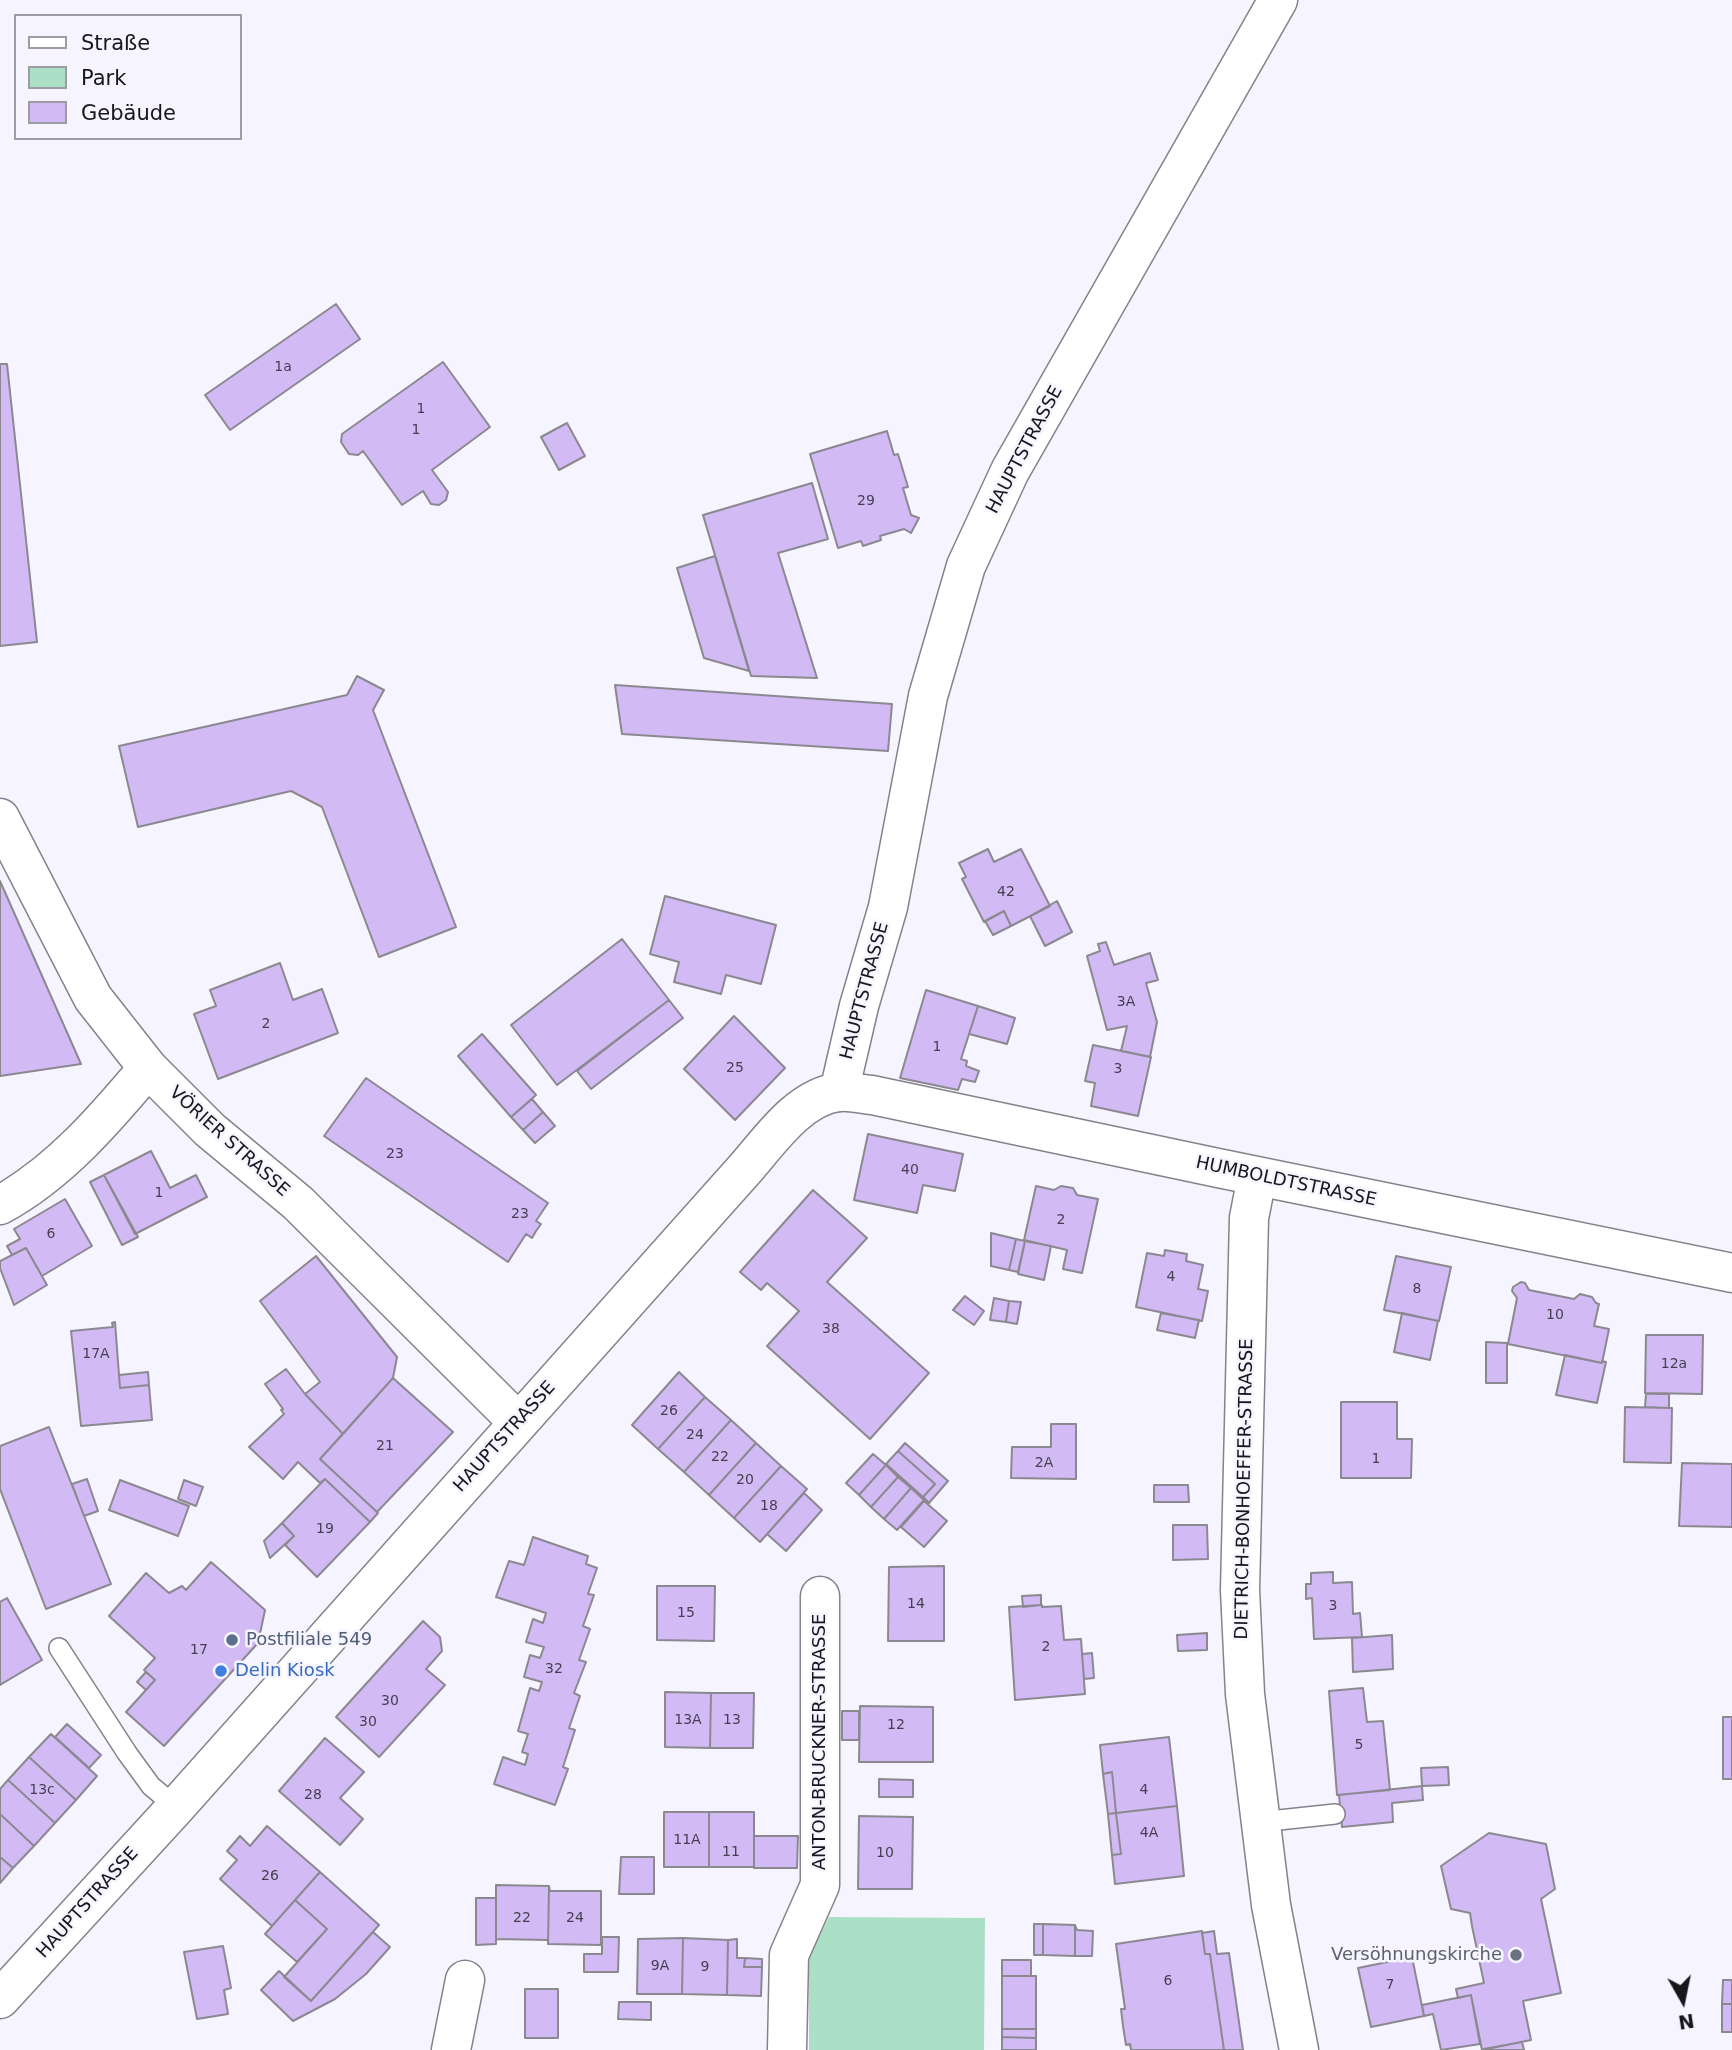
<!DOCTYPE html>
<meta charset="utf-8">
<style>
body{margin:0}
#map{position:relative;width:1732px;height:2050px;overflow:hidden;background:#f6f4fe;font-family:"DejaVu Sans",sans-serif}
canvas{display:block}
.legend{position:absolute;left:14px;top:14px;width:228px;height:126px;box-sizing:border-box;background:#f6f4fe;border:2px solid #9d9ba3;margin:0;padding:9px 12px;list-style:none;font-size:21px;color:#17161a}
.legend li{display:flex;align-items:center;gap:14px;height:35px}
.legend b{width:35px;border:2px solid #9d9ba3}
.north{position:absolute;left:1648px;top:1966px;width:70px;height:70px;-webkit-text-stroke:5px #f6f4fe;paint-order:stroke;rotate:171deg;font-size:19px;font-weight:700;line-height:28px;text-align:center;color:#17161a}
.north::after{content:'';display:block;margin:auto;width:24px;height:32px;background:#17161a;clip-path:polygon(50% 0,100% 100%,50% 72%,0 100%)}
</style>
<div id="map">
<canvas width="1732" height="2050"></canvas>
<ul class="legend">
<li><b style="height:9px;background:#fff"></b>Straße</li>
<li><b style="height:19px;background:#abe0c6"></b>Park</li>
<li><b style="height:19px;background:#d2baf5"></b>Gebäude</li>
</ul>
<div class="north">N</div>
</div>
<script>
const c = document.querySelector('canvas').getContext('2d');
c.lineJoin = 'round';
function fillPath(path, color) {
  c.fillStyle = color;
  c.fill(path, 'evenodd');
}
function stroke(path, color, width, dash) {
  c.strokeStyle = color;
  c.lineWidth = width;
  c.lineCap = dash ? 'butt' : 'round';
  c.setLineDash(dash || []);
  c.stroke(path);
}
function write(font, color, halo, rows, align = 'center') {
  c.font = font + ' "DejaVu Sans",sans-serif';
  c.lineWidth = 5;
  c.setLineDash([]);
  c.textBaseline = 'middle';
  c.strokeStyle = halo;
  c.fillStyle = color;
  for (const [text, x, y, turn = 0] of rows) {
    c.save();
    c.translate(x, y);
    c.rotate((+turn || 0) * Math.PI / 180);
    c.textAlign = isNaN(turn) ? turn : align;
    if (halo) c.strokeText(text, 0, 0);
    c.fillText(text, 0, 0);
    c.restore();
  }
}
fillPath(new Path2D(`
 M829 1917 985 1918 984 2050H809V1957Z`), '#abe0c6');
const building = new Path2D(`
 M336 304 360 339 230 430 205 395Z
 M443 362 490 427 432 470 448 492 446 500 439 505 431 504 423 491 402 505 363 451 358 455 349 454 341 442 342 434Z
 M0 364H7L37 642 0 646Z
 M567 423 585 456 559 470 541 437Z
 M887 431 894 455 898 454 908 487 903 488 911 515 919 518 911 533 904 529 880 536 881 540 863 546 861 541 838 548 810 454Z
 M812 483 828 539 778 553 817 678 751 676 703 515Z
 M715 556 749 671 704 658 677 568Z
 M357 676 384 690 373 710 456 927 379 957 322 807 291 791 138 827 119 746 347 695Z
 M615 685 892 704 888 751 622 734Z
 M988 849 994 862 1021 849 1050 906 1011 926 1004 911 984 922 962 879 966 877 959 863Z
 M0 881 81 1064 0 1076Z
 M665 896 776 925 761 984 726 975 721 994 674 982 679 962 650 954Z
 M1057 901 1072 932 1045 946 1030 916Z
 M1004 911 1011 926 993 935 985 921Z
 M622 939 669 1000 557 1085 511 1025Z
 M1106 942 1114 965 1150 953 1158 980 1146 983 1157 1022 1150 1057 1121 1051 1127 1026 1107 1030 1087 956 1100 951 1098 944Z
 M280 963 293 1000 322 989 338 1033 218 1079 194 1014 216 1006 210 990Z
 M926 990 978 1006 961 1059 967 1061 966 1066 979 1071 975 1082 962 1079 958 1090 900 1078Z
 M669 1000 683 1018 591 1089 577 1071Z
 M978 1006 1015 1018 1007 1044 969 1034Z
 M734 1016 785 1068 735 1120 684 1069Z
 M482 1034 536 1095 511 1117 458 1056Z
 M1093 1045 1151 1057 1138 1116 1091 1106 1095 1083 1085 1081Z
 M366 1078 548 1203 536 1221 541 1224 536 1231 532 1238 526 1234 508 1262 324 1136Z
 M532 1099 543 1112 523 1130 511 1117Z
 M543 1112 555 1126 535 1143 523 1130Z
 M868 1134 963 1154 955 1191 923 1185 917 1213 854 1200Z
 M151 1151 170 1188 196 1175 207 1197 135 1234 104 1175Z
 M104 1175 138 1237 122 1245 90 1182Z
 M1036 1186 1054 1190 1061 1186 1073 1188 1077 1195 1098 1199 1082 1273 1063 1269 1067 1250 1024 1240Z
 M813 1190 867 1238 827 1282 929 1373 870 1439 767 1346 799 1311 767 1283 761 1290 740 1272Z
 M65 1199 92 1246 42 1276 26 1248 12 1255 7 1246 20 1239 14 1229Z
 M991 1233 1016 1239 1009 1270 991 1266Z
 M1016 1239 1025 1241 1018 1272 1009 1270Z
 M1025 1241 1051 1246 1044 1280 1018 1274Z
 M26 1248 47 1285 14 1305 0 1268V1261Z
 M1165 1250 1187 1254 1186 1261 1203 1265 1198 1289 1208 1291 1202 1321 1136 1307 1147 1253 1164 1256Z
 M316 1256 397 1357 393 1378 343 1434 305 1394 320 1382 260 1301Z
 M1396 1256 1451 1267 1439 1321 1384 1310Z
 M1521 1282 1525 1283 1529 1290 1574 1299 1580 1294 1592 1297 1596 1303 1599 1304 1594 1326 1609 1329 1602 1363 1508 1344 1517 1298 1512 1291 1513 1287Z
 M965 1296 984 1311 974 1325 953 1310Z
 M994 1298 1009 1301 1006 1322 990 1320Z
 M1009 1301 1021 1302 1017 1324 1006 1322Z
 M1161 1313 1199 1320 1195 1338 1157 1330Z
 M1402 1313 1438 1321 1430 1360 1394 1352Z
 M115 1322 120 1388 149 1385 152 1420 81 1426 71 1331 113 1327 112 1323Z
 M1646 1335H1703L1702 1394 1645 1393Z
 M1486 1342 1507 1343V1383H1486Z
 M1565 1355 1602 1363V1361L1606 1362 1597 1403 1556 1395Z
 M286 1369 305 1394 343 1434 320 1459 378 1513 370 1522 325 1479 320 1483 298 1462 283 1479 249 1447 284 1414 281 1410 283 1409 265 1384Z
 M148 1372 149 1385 120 1388 119 1375Z
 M679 1372 705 1397 658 1449 632 1425Z
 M393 1378 453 1432 377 1512 320 1459Z
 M1646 1394H1669V1408L1645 1407Z
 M705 1397 731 1420 684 1472 658 1449Z
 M1341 1402H1397V1439H1412L1411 1478H1341Z
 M1625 1407 1672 1408 1671 1463 1624 1462Z
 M731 1420 756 1443 709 1495 684 1472Z
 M1051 1424H1076V1479L1011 1478 1012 1447H1051Z
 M49 1427 111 1584 46 1609 0 1489V1446Z
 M756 1443 781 1466 734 1518 709 1495Z
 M905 1443 948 1481 929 1503 923 1497 935 1484 898 1451Z
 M898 1451 935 1484 923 1497 886 1464Z
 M873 1454 886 1465 859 1495 846 1483Z
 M1682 1463 1732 1464V1527L1679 1526Z
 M886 1465 898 1477 871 1507 859 1495Z
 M781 1466 807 1489 760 1542 734 1518Z
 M898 1477 911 1488 884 1519 871 1507Z
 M87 1479 98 1511 84 1516 72 1484Z
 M325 1479 370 1522 317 1577 285 1545 294 1536 282 1523Z
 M120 1480 189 1506 178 1536 109 1510Z
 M184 1480 203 1487 196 1506 178 1499Z
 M1154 1485H1188L1189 1502H1154Z
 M911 1488 924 1500 897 1530 884 1519Z
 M804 1493 822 1510 786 1551 767 1534Z
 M924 1501 947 1521 924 1547 901 1527Z
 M282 1523 294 1536 270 1558 264 1541Z
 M1173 1525H1207L1208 1559 1173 1560Z
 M533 1537 588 1556 586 1564 597 1568 588 1594 594 1595 583 1626 590 1629 579 1660 586 1662 574 1693 580 1696 569 1728 575 1730 563 1767 568 1769 555 1805 494 1784 503 1757 525 1765 528 1754 522 1752 528 1734 518 1731 530 1688 539 1691 542 1682 524 1677 530 1655 540 1658 544 1647 526 1642 533 1619 543 1623 546 1613 496 1597 509 1561 524 1565Z
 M211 1562 265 1610 258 1643 164 1746 126 1712 155 1680 144 1670 155 1658 109 1616 146 1573 169 1593 182 1586 186 1590Z
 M944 1566V1641H888L889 1567Z
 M1333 1572V1583L1352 1582 1353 1614 1360 1613 1362 1637 1314 1639 1312 1598 1306 1599V1584H1311V1573Z
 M657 1586H715L714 1641 657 1640Z
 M1041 1595V1605L1023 1607 1022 1596Z
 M7 1598 42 1660 0 1685V1602Z
 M1042 1605V1607L1061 1606 1064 1640 1081 1639 1085 1694 1015 1700 1009 1607Z
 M423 1621 440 1637 442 1651 426 1669 445 1685 379 1757 336 1717Z
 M1207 1633V1650L1178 1651 1177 1635Z
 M1392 1635 1393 1669 1353 1672 1352 1638Z
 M1092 1653 1094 1678 1084 1679 1082 1654Z
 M146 1672 155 1680 146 1690 137 1682Z
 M1363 1688 1367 1722 1383 1721 1390 1790 1337 1795 1329 1691Z
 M665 1692 711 1693 710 1748 665 1747Z
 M711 1693H754L753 1748H710Z
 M860 1706 933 1707V1762H859Z
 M842 1711H859V1740H842Z
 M1723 1717H1732V1779H1723Z
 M67 1724 101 1755 89 1768 55 1737Z
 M51 1734 97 1776 76 1800 29 1757Z
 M1169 1737 1177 1806 1116 1813 1112 1772 1103 1774 1100 1745Z
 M325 1738 364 1772 340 1798 363 1819 340 1845 279 1791Z
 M29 1757 76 1800 55 1823 8 1780Z
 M1448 1767 1449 1785 1422 1786 1421 1768Z
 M1112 1772 1116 1813 1108 1814 1103 1774Z
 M879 1779 913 1780V1797H879Z
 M8 1780 55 1823 34 1846 0 1814V1789Z
 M1422 1786 1423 1800 1392 1803 1393 1822 1342 1827 1339 1795Z
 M1177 1806 1184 1876 1115 1884 1112 1855 1121 1854 1116 1813Z
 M664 1812H709V1867H664Z
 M709 1812H754V1867H709Z
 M1116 1813 1121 1854 1112 1855 1108 1814Z
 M0 1814 34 1846 13 1868 0 1857Z
 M859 1816 913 1817 912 1889H858Z
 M267 1826 320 1872 272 1926 220 1879 237 1860 227 1851 240 1836 250 1846Z
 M1489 1833 1546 1844 1555 1889 1541 1899 1561 1993 1523 2001 1531 2040 1482 2050 1471 1995 1458 1998 1456 1989 1484 1983 1472 1926 1470 1913 1451 1909 1441 1866Z
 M754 1836H798L797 1868H754Z
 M0 1857 13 1868 0 1883Z
 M621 1857H654V1894H619Z
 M320 1872 379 1925 311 2001 284 1977 327 1929 295 1900Z
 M496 1885 549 1886 548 1944V1940L496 1939Z
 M549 1886 550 1891H601V1945L548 1944Z
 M476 1898H496V1944L476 1945Z
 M295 1900 327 1929 297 1962 265 1934Z
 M1034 1924H1043V1955H1034Z
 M1043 1924 1075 1925V1956L1043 1955Z
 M1075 1925 1077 1930 1093 1931 1092 1956H1075Z
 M1202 1931 1205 1954H1210L1224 2050H1131L1130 2044 1126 2045 1123 2026 1121 2009H1125L1116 1944Z
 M1214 1931 1217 1954 1229 1953 1243 2050H1224L1210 1954H1205L1202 1933Z
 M373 1932 390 1947 366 1974 335 1999 293 2021 261 1990 279 1971 311 2001Z
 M602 1937H619L618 1972H584V1954H602Z
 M683 1938 728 1940 727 1995 682 1994Z
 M683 1938 682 1994H637L638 1939Z
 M737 1939V1958H745L744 1967H762L761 1996 727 1995 728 1940Z
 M223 1946 231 1988 224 1990 228 2014 197 2019 184 1952Z
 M1412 1957 1424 2016 1371 2027 1358 1968Z
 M745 1958 762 1959V1967H744Z
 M1002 1960H1031V1976H1002Z
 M1002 1976H1036V2029H1002Z
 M1723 1980H1732V2004H1722Z
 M525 1989H558V2038H525Z
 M1471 1995 1480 2044 1441 2050 1433 2014 1424 2016 1422 2005Z
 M619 2002H651V2020L618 2019Z
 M1722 2004H1732V2032H1722Z
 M1002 2029H1036V2038L1002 2037Z
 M1002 2037 1036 2038V2050H1002Z
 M1522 2042 1524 2050H1484V2049Z`);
fillPath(building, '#d2baf5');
stroke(building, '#8b8890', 2);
const service = new Path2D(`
 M59 1648 127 1753 151 1786 176 1807
 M1260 1822 1335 1814`);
const minor = new Path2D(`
 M839 1092 859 1006 888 907 928 696 966 566 1010 471 1278 0
 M1257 1177 1249 1218 1240 1590 1245 1694 1271 1905 1299 2050
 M0 1205C59 1173 105 1119 148 1068
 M451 2050 465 1980
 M787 2050 789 1955 820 1885V1596`);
const tertiary = new Path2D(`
 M0 818 93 998 148 1068 210 1130 298 1203 518 1422
 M0 1999 176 1807 744 1170C769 1142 798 1097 839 1092 849 1091 862 1094 872 1095L1218 1168 1732 1273`);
stroke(service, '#84828b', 22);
stroke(minor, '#84828b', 41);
stroke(tertiary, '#84828b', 41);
stroke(service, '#fff', 19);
stroke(minor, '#fff', 38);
stroke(tertiary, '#fff', 38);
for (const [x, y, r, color] of [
 [232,1640,7,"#5c6f8a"],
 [221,1671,7,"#3f7fe0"],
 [1516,1955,7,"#6b7280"]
]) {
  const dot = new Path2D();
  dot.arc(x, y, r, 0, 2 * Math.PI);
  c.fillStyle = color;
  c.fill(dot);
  stroke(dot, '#f6f4fe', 2.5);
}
write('14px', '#463f51', null, [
 ["1a",283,367],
 ["1",421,409],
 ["1",416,430],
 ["29",866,501],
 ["42",1006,892],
 ["3A",1126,1002],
 ["2",266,1024],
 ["1",937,1047],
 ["25",735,1068],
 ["3",1118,1069],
 ["23",395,1154],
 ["40",910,1170],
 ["1",159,1193],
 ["23",520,1214],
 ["2",1061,1220],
 ["6",51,1234],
 ["4",1171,1277],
 ["8",1417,1289],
 ["10",1555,1315],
 ["38",831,1329],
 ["17A",96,1354],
 ["12a",1674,1364],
 ["26",669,1411],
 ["24",695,1435],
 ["21",385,1446],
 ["22",720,1457],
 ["1",1376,1459],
 ["2A",1044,1463],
 ["20",745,1480],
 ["18",769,1506],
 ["19",325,1529],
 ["14",916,1604],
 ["3",1333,1606],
 ["15",686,1613],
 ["2",1046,1647],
 ["17",199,1650],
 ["32",554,1669],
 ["30",390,1701],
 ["13A",688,1720],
 ["13",732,1720],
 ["30",368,1722],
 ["12",896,1725],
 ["5",1359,1745],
 ["13c",42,1790],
 ["4",1144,1790],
 ["28",313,1795],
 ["4A",1149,1833],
 ["11A",687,1840],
 ["11",731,1852],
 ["10",885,1853],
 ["26",270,1876],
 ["22",522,1918],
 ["24",575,1918],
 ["9A",660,1966],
 ["9",705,1967],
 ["6",1168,1981],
 ["7",1390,1985]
]);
write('18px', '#17161a', '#f6f4fe', [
 ["HAUPTSTRASSE",1025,450,-62],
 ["HAUPTSTRASSE",865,991,-75],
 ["VÖRIER STRASSE",229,1142,42],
 ["HUMBOLDTSTRASSE",1286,1182,12],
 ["HAUPTSTRASSE",505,1437,-48],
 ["DIETRICH-BONHOEFFER-STRASSE",1245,1489,-89],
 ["ANTON-BRUCKNER-STRASSE",820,1742,-90],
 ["HAUPTSTRASSE",88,1903,-48]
]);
write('18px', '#4e5e75', '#f6f4fe', [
 ["Postfiliale 549",246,1640]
], 'left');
write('18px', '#366cbe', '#f6f4fe', [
 ["Delin Kiosk",235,1671]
], 'left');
write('18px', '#5b616d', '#f6f4fe', [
 ["Versöhnungskirche",1502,1955]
], 'right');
</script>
